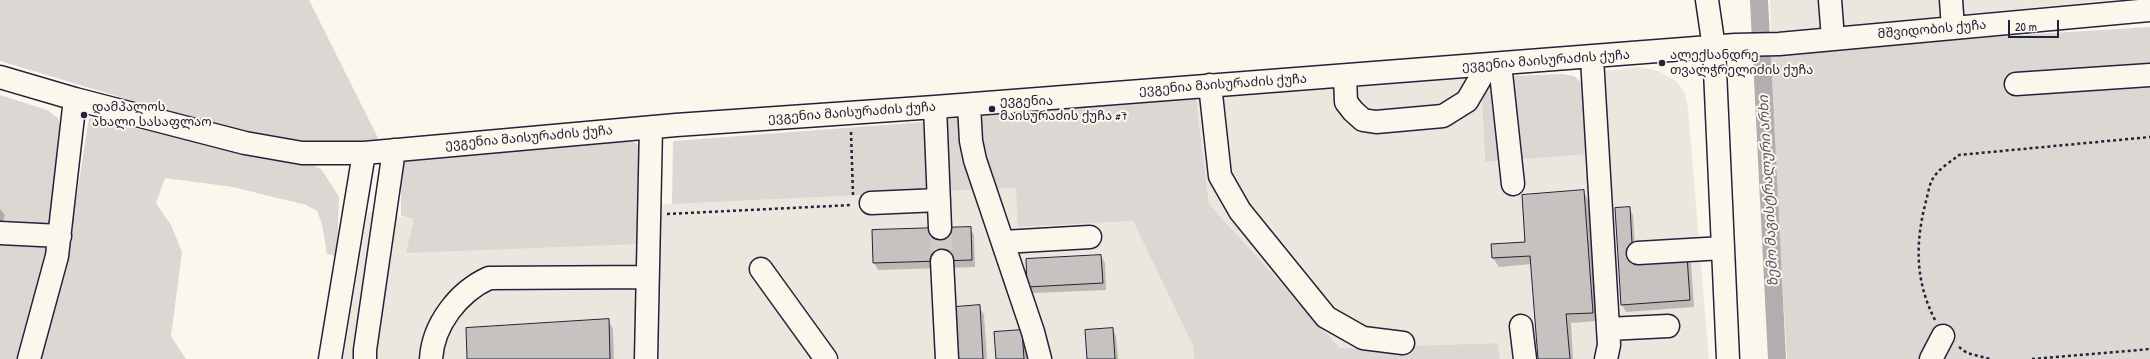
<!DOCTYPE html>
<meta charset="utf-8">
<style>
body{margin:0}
#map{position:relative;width:2150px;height:359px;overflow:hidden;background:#fbf7ec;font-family:"Patrick Hand",sans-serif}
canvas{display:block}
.scale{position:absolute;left:2008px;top:20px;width:51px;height:18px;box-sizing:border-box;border:2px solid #22223b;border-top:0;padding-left:5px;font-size:12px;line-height:14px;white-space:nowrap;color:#22223b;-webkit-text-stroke:3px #fbf7ec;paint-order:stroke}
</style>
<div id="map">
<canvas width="2150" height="359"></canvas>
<div class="scale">20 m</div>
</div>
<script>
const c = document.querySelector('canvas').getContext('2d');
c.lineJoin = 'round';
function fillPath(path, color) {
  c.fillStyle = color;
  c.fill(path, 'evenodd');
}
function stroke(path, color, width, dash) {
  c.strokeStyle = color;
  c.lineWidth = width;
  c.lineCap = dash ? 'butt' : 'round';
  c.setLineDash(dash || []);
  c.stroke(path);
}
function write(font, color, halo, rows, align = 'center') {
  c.font = font + ' "Patrick Hand","Noto Sans Georgian",sans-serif';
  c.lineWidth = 4;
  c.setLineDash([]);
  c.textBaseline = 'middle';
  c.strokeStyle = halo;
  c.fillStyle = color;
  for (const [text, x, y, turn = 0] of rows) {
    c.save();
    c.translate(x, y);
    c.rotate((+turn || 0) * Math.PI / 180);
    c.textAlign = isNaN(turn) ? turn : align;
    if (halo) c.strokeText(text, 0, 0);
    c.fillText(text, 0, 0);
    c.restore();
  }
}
fillPath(new Path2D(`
 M1770 0H2114L1771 32Z
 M1638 67 1659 71 1676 81 1685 93 1688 109 1709 359H1500L1498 343 1340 348 1209 204 1196 98 1481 77 1485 162 1609 152 1604 71Z
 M1017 188 1019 227 1133 221 1193 346 1194 359H343L368 212 414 219 642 205Z`), '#ebe7df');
fillPath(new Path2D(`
 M0 0H309L379 140 321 143 264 137 143 104 0 61Z
 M2150 27V359H1787L1768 56 2003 36Z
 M1562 74 1574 76 1582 83 1589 154 1485 162 1481 77Z
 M0 95 47 110 58 118 62 136 55 211 74 214 89 118 214 145 308 162 322 170 339 197 337 256 327 254 322 224 317 211 306 205 233 187 165 178 156 203 171 225 182 252 171 336 186 359H0Z
 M1196 98 1209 204 1340 348 1498 343 1500 359H1194L1193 346 1133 221 1018 227 1016 188 948 191 946 119Z
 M923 122 928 192 672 204 673 141Z
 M629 140 641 146 640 244 406 253 414 219 401 216V162Z`), '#dbd8d3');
fillPath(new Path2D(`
 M1583 191 1588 200 1597 321 1571 323 1573 359H1539L1532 264 1499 267 1493 258 1526 243Z
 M1629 208 1633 215 1636 261 1687 257 1691 264 1694 307 1626 312 1622 305Z
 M0 209 5 215 0 231Z
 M970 228 974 235 975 267 878 270 874 263Z
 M1101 256 1105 263 1106 290 1033 293 1028 286Z
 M979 306 984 315 987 359H959Z
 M608 320 613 329 614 359H468Z
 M1112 329 1116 336 1118 359H1088Z
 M1021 331 1025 339 1027 359H997Z`), '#0003');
stroke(new Path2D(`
 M1759 0 1777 359`), '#b1aeb0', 18);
const building = new Path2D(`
 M1584 190 1593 313 1566 314 1570 359H1538L1530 256 1492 258 1491 244 1525 242 1522 195Z
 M1630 207 1633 260 1687 256 1690 300 1621 305 1615 208Z
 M971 227 972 260 873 263 872 230Z
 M1101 255 1103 283 1027 287 1026 259Z
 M980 305 983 359H958L955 307Z
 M609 319 610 359H467L466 328Z
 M1113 328 1115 359H1087L1085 330Z
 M1022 330 1024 359H996L994 332Z`);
fillPath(building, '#c6c2c0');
stroke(building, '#22223b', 1);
stroke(new Path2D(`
 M940 228 942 261`), '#d0ccc9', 22, [22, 11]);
const minor = new Path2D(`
 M1707 0 1714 48 1728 359
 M1830 0 1833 39
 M1951 0 1953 28
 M1592 58 1609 345 1606 359
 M1500 64 1513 184
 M1345 76 1346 102 1353 111 1363 120 1376 122 1443 116 1467 101 1488 65
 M0 77 75 99 245 143 302 153H364L676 125 935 107 1735 45 1779 44 2150 10
 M2016 84 2150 75
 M1210 85 1220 176 1240 211 1326 317 1363 338 1403 343
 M969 105 971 141 975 160 1033 332 1040 359
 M935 107 940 228
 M871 203 939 200
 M0 233 60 236
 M1003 242 1090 237
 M1638 253 1723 248
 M942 261 947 359
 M761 269 826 359
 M1521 326 1525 359
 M1608 329 1668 326
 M29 359 57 256 75 99
 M330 359 364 153
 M365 359V350L394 150
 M431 359C433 325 458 292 489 278L647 277
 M646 359 651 128
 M1931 359 1943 336`);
stroke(minor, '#22223b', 25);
stroke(new Path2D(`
 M851 132 853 195
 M667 214 852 205
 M1935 320C1915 281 1915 243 1926 201 1928 194 1929 186 1932 180 1937 170 1950 162 1959 155L2150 137
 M1959 347 1967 353 1990 359
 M2032 359 2150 349`), '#22223b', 2.5, [3, 3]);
stroke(minor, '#fbf7ec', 22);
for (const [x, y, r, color] of [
 [1662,63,4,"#22223b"],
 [992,109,4,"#22223b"],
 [84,115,4,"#22223b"]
]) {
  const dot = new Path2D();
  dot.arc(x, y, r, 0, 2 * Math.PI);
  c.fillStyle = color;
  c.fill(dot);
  stroke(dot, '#fbf7ec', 1.5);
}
write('13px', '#22223b', '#fbf7ec', [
 ["მშვიდობის ქუჩა",1932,30,-5],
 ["ევგენია მაისურაძის ქუჩა",1546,61,-4],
 ["ევგენია მაისურაძის ქუჩა",1223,85,-4],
 ["ევგენია მაისურაძის ქუჩა",852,113,-4],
 ["ევგენია მაისურაძის ქუჩა",529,138,-5]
]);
write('13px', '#22223b', '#fbf7ec', [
 ["ალექსანდრე",1670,56],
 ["თვალჭრელიძის ქუჩა",1670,71],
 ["ევგენია",1000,102],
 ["მაისურაძის ქუჩა #7",1000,117],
 ["დამპალოს",92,108],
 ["ახალი სასაფლაო",92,123]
], 'left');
write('italic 14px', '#545364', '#fbf7ec', [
 ["ზემო მაგისტრალური არხი",1769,191,-93]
]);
</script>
